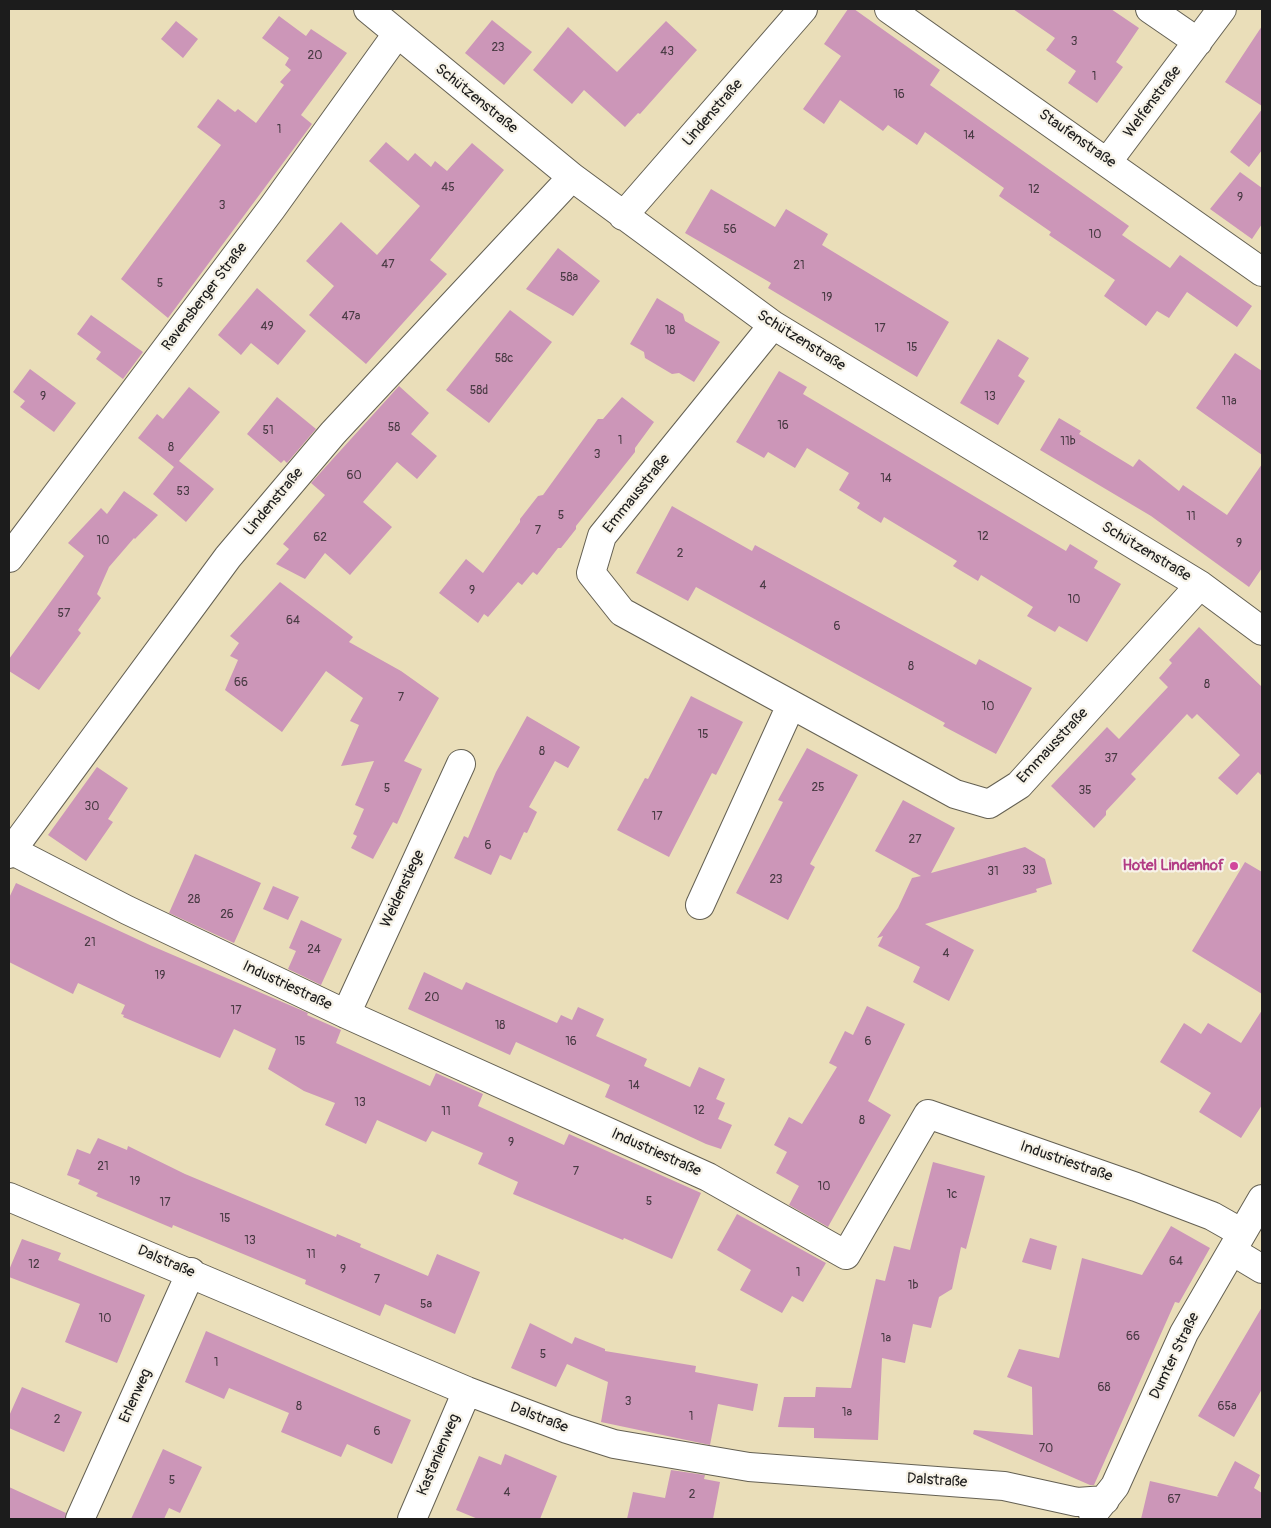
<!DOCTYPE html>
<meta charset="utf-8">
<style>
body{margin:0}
#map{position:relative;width:1271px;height:1528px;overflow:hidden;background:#eadeb9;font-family:Pangolin,sans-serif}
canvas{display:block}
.frame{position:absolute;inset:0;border:10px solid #1c1c1c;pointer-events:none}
</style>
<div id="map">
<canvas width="1271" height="1528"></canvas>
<div class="frame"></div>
</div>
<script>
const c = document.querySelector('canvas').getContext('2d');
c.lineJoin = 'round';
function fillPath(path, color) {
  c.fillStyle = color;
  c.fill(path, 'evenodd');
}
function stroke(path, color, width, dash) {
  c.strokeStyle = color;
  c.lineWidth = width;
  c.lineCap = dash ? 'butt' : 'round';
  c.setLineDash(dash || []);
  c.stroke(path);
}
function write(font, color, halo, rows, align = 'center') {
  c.font = font + ' Pangolin,sans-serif';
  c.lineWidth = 4.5;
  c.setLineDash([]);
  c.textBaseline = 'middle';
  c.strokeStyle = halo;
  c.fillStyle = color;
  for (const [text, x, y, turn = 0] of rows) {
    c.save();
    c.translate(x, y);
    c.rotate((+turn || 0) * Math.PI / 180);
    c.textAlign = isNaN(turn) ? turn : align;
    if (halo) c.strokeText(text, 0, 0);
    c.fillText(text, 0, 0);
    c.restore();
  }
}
fillPath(new Path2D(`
 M848 9H854L940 70 930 85 1129 226 1122 235 1170 268 1180 255 1252 306 1237 327 1187 292 1169 318 1157 311 1146 326 1104 296 1115 280 1049 235 1051 232 999 196 1004 188 925 132 917 145 888 125 883 131 840 100 824 124 803 109 841 56 824 44Z
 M1013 9H1111L1139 28 1116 62 1123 67 1097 103 1068 83 1076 71 1046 50 1055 38Z
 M279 16 306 36 311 29 347 53 301 115 312 124 168 318 121 279 221 145 197 127 218 99 235 112 238 109 256 123 284 85 280 82 291 70 285 65 289 58 262 38Z
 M492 20 532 52 504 85 465 53Z
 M176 21 198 39 183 58 161 39Z
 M666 21 697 50 640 114 638 113 625 127 584 90 572 104 533 70 568 27 617 72Z
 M1262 26V106L1225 82Z
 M1262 109V150L1249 167 1230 152Z
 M386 142 408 161 415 153 431 167 435 161 447 171 472 143 504 170 430 260 447 274 366 364 309 315 334 286 306 261 341 222 377 255 420 206 369 161Z
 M1240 172 1262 188V224L1252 239 1210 209Z
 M711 189 775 227 786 209 828 234 822 245 949 322 917 377 768 288 771 283 685 233Z
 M558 248 600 281 573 316 526 289Z
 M257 288 306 331 278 365 251 343 241 355 218 335Z
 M657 298 683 314 685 321 720 342 694 382 679 373 672 374 645 358 644 352 630 344Z
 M510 310 552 342 489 423 446 390Z
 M91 315 143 352 123 379 96 359 101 352 77 334Z
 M998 339 1029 358 1018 376 1025 381 998 425 960 403Z
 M1235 353 1262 371V455L1196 408Z
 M30 369 76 403 54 432 20 407 25 401 13 392Z
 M779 371 807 387 803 394 1066 551 1070 544 1098 561 1094 568 1121 584 1087 642 1059 626 1055 632 1027 616 1033 607 981 575 978 581 953 566 957 561 884 517 881 523 857 508 860 503 839 490 849 473 807 448 795 468 768 452 764 458 736 442Z
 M399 386 429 413 411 434 437 456 417 479 397 462 363 502 392 527 350 575 325 553 305 579 276 564 289 549 283 544 325 495 311 483Z
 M189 387 220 412 179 461 214 489 186 522 153 494 174 467 138 438 157 414 163 419Z
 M277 397 316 429 287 463 284 460 281 463 247 434Z
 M622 397 654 422 635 448V452L576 526V529L561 548H558L537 575 533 572 522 585 518 582 488 617 484 614 478 623 439 593 466 559 483 573 520 522V519L538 496 543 495 598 419H603Z
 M1059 418 1081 431 1079 434 1133 467 1139 459 1179 491 1183 485 1227 515 1262 464V568L1249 587 1151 516 1040 450Z
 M124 491 158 515 135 539 134 538 109 567 97 594 101 598 78 630 81 633 39 690 9 671V659L84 556 68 543 101 508 107 514Z
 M672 506 752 551 755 545 976 665 979 659 1032 688 996 754 943 726 945 723 696 587 688 601 636 573Z
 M280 582 353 637 349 642 401 671 439 698 404 761 422 769 397 824 393 822 373 859 351 848 357 836 353 834 364 809 355 805 374 761 341 766 359 725 350 721 363 698 326 671 282 732 225 690 238 660 230 656 239 643 230 636Z
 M1199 627 1262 687V776L1258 772 1237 795 1218 778 1240 755 1197 714 1192 719 1187 714 1131 774 1136 779 1106 811V815L1094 828 1051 786 1107 727 1119 739 1168 687 1159 678 1172 663 1169 660Z
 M691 696 743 722 716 775 712 773 669 857 617 830 645 778 648 779Z
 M527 716 580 747 568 768 555 761 529 807 537 812 527 833 524 832 511 860 500 855 491 875 454 858 464 836 468 838 496 772Z
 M807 748 858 775 810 864 815 867 788 920 736 893 783 802 778 800Z
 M97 767 128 788 108 819 113 822 86 861 48 835Z
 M903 800 955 828 931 873 1025 847 1045 859 1052 884 1036 889 1037 892 925 924 974 950 949 1001 913 982 920 967 878 946 883 936 877 938 898 908 912 878 921 876 875 851Z
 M195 854 261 883 234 943 169 913Z
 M1245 862 1262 872V994L1192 951Z
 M16 883 152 946 308 1013 307 1015 341 1030 336 1043 430 1086 436 1073 483 1094 478 1106 564 1145 569 1134 701 1193 672 1259 624 1238 623 1240 513 1194 518 1182 478 1164 483 1153 432 1131 426 1142 377 1120 366 1144 325 1125 335 1103 304 1091 268 1069 276 1049 234 1029 220 1058 123 1017 124 1015 121 1014 125 1005 78 983 73 994 9 962V898Z
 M273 886 299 897 288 920 263 909Z
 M301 920 342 939 321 985 288 969 296 951 289 948Z
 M424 972 462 990 466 982 557 1023 561 1015 572 1020 578 1007 604 1019 596 1036 647 1059 644 1066 690 1087 699 1067 725 1079 716 1099 725 1103 718 1119 732 1125 721 1149 706 1144 605 1097 610 1085 516 1042 510 1055 408 1009Z
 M867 1006 905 1024 868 1101 891 1115 828 1227 789 1205 799 1186 776 1173 787 1152 774 1145 789 1117 802 1124 837 1067 829 1063 845 1031 853 1035Z
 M1262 1010V1105L1241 1138 1199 1112 1211 1093 1160 1062 1184 1023 1201 1034 1208 1023 1241 1043Z
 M98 1138 127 1150 128 1146 185 1174 336 1237 337 1234 361 1244 360 1247 428 1276 437 1254 480 1272 455 1334 385 1304 380 1316 305 1284 306 1280 173 1225 172 1228 96 1196 98 1193 78 1184 80 1180 67 1175 77 1149 90 1154Z
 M933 1162 985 1176 966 1249 961 1247 952 1289 939 1297 931 1328 913 1324 905 1363 882 1358 878 1440 814 1438V1428L778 1427 784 1397H815L816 1387 851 1388 876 1279 885 1281 894 1246 910 1250Z
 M737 1214 826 1263 803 1302 792 1296 782 1313 740 1290 751 1270 717 1250Z
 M1171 1226 1210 1248 1179 1303 1175 1302 1094 1485H1090L973 1434 974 1430 1033 1435 1032 1387 1007 1377 1019 1349 1059 1358 1082 1258 1142 1275Z
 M1030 1238 1057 1246 1051 1270 1022 1262Z
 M22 1239 61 1253 58 1260 145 1295 117 1363 65 1342 80 1304 9 1277V1270Z
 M1262 1307V1389L1234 1437 1198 1416Z
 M530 1323 572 1344 575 1337 605 1349V1351L696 1366 695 1372 758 1384 753 1411 718 1404 710 1445 601 1422 608 1382 567 1364 556 1387 511 1368Z
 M206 1331 411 1420 392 1464 347 1444 341 1457 281 1432 289 1413 229 1388 224 1399 185 1382Z
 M22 1387 82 1412 64 1452 9 1428V1416Z
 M163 1449 202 1467 180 1513 169 1508 164 1519H131Z
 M505 1454 557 1476 540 1519H478L456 1510 479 1456 501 1465Z
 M1235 1461 1260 1475 1254 1488 1262 1493V1519H1141L1150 1481 1219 1497 1217 1496Z
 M671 1470 705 1475 704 1479 720 1482 713 1519H627L633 1492 665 1498Z
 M9 1487 66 1513 65 1519H9Z`), '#cc96b8');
const minor = new Path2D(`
 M368 9 572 177 773 325 1200 585 1262 631
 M889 9 1262 272
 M1150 9 1198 42
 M1108 161 1222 9
 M623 216 803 9
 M773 325 602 536 591 573 622 612 955 794 989 804 1019 785 1200 585
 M9 558 272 208 397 34
 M9 849 127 910 346 1014 708 1177 846 1255 928 1114 1136 1187 1212 1216 1242 1233
 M9 854 228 557 333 433 572 177
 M700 905 791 705
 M346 1014 461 764
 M9 1197 467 1391 567 1429 614 1444 749 1467 1004 1486 1077 1502 1105 1500
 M1232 1251 1262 1269
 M1093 1514 1115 1486 1184 1333 1262 1199
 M80 1519 191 1272
 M412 1519 467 1391`);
stroke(minor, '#646053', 30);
stroke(minor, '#fff', 28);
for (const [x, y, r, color] of [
 [1234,866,5,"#d1479c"]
]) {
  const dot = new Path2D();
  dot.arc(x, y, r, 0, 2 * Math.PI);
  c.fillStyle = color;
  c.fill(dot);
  stroke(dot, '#f7f3e8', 2);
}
write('12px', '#483a43', null, [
 ["3",1074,42],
 ["23",498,48],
 ["43",667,52],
 ["20",315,56],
 ["1",1094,77],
 ["16",899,95],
 ["1",279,130],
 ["14",969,136],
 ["45",448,188],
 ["12",1034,190],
 ["9",1240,198],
 ["3",222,206],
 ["56",730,230],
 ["10",1095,235],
 ["47",388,265],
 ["21",799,266],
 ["58a",569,278],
 ["5",160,284],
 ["19",827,298],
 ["47a",351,317],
 ["49",267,327],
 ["17",880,329],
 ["18",670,331],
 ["15",912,348],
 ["58c",504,359],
 ["58d",479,391],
 ["9",43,397],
 ["13",990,397],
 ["11a",1229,402],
 ["16",783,426],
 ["58",394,428],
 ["51",268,431],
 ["1",620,441],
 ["11b",1068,442],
 ["8",171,448],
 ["3",597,455],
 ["60",354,476],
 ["14",886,479],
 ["53",183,492],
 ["5",561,516],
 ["11",1191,517],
 ["7",538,531],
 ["12",983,537],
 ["62",320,538],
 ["10",103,541],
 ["9",1239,544],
 ["2",680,554],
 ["4",763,586],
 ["9",472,591],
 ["10",1074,600],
 ["57",64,614],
 ["64",293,621],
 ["6",837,627],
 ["8",911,667],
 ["66",241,683],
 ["8",1207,685],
 ["7",401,698],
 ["10",988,707],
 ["15",703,735],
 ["8",542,752],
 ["37",1111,759],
 ["25",818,788],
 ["5",387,789],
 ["35",1085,791],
 ["30",92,807],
 ["17",657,817],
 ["27",915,840],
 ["6",488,846],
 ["33",1029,871],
 ["31",993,872],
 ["23",776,880],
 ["28",194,900],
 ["26",227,915],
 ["21",90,943],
 ["24",314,950],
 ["4",946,954],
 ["19",160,976],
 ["20",432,998],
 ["17",236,1011],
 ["18",500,1026],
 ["15",300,1042],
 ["16",571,1042],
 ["6",868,1042],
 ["14",634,1086],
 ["13",360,1103],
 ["12",699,1111],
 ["11",446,1112],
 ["8",862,1121],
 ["9",511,1143],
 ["21",103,1167],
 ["7",576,1172],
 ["19",135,1182],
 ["10",824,1187],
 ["1c",952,1195],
 ["5",649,1202],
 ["17",165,1203],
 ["15",225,1219],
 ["13",250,1241],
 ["11",311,1255],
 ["64",1176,1262],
 ["12",34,1265],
 ["9",343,1270],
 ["1",798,1273],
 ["7",377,1280],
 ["1b",913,1286],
 ["5a",426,1305],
 ["10",105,1319],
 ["66",1133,1337],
 ["1a",886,1339],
 ["5",543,1355],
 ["1",216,1363],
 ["68",1104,1388],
 ["3",628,1402],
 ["8",299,1407],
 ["65a",1227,1407],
 ["1a",847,1413],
 ["1",691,1417],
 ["2",57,1420],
 ["6",377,1432],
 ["70",1046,1449],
 ["5",172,1481],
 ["4",507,1493],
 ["2",692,1495],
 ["67",1174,1500]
]);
write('15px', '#1c1c1c', '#f7f3e8', [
 ["Schützenstraße",476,99,39],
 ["Welfenstraße",1153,102,-53],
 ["Lindenstraße",713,113,-49],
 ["Staufenstraße",1077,139,35],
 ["Ravensberger Straße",205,297,-53],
 ["Schützenstraße",801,341,32],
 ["Emmausstraße",637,494,-51],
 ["Lindenstraße",274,502,-50],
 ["Schützenstraße",1146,552,31],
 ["Emmausstraße",1053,746,-47],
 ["Weidenstiege",403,889,-65],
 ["Industriestraße",287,986,25],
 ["Industriestraße",656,1153,24],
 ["Industriestraße",1066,1162,19],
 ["Dalstraße",166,1262,23],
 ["Dumter Straße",1175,1356,-64],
 ["Erlenweg",136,1396,-66],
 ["Dalstraße",539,1418,21],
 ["Kastanienweg",439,1455,-67],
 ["Dalstraße",937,1481,4]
]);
write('bold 15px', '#b23c85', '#f7f3e8', [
 ["Hotel Lindenhof",1224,866]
], 'right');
</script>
